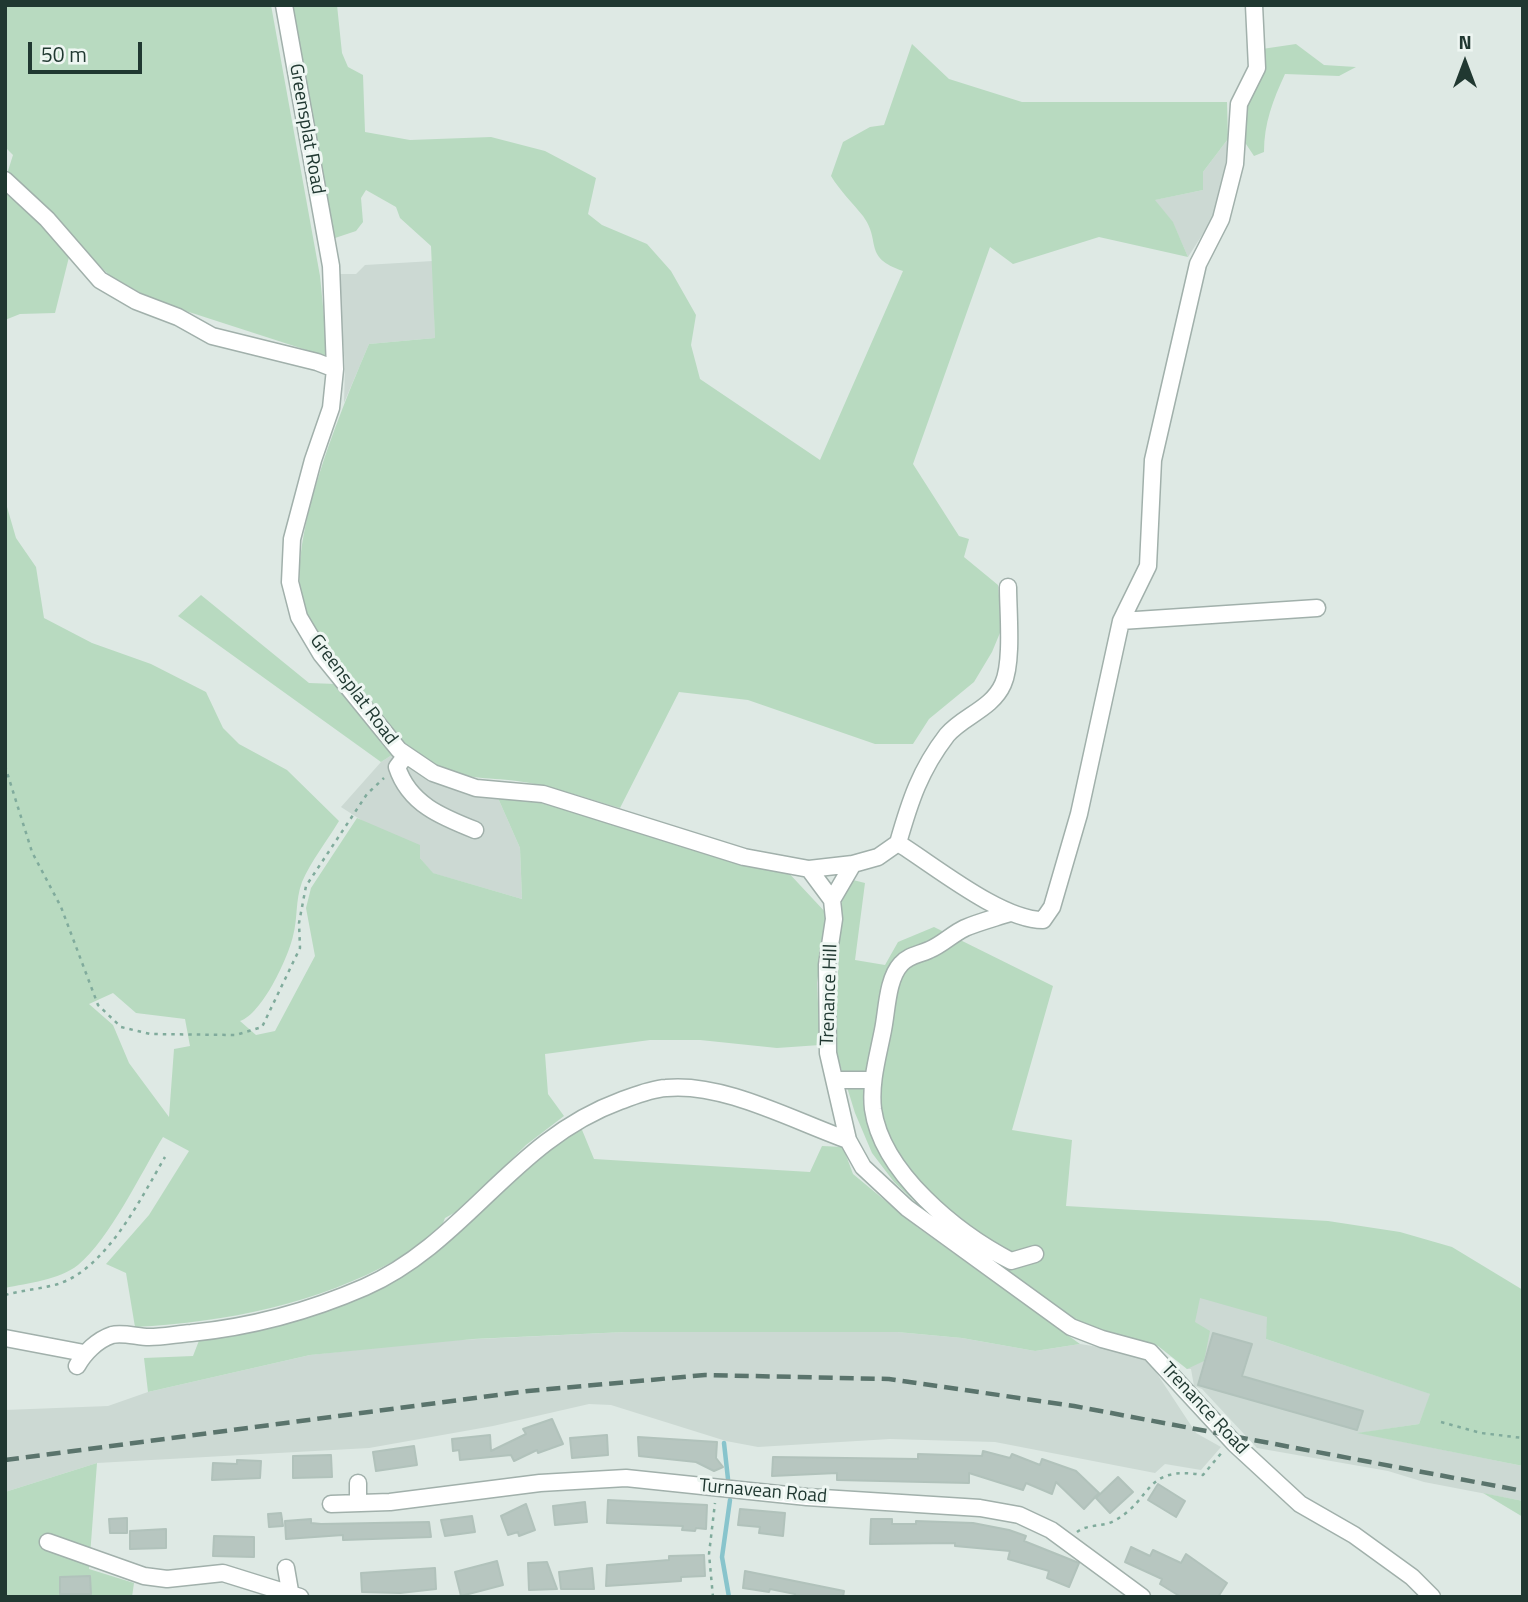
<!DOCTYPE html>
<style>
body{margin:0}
#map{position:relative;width:1528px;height:1602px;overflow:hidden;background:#dee9e4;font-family:"Titillium Web",sans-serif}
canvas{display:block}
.frame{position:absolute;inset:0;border:7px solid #203831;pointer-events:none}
.north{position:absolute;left:1430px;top:28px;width:70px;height:70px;-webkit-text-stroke:5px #eef6f2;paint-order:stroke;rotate:0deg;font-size:19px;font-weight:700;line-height:28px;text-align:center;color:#203831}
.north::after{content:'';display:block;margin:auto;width:24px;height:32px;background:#203831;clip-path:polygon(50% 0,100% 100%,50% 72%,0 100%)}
.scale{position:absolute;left:28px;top:42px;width:114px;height:32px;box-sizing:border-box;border:4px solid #203831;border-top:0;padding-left:9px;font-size:21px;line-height:24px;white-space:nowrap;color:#203831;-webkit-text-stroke:5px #eef6f2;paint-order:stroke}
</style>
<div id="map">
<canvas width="1528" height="1602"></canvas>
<div class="frame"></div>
<div class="north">N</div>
<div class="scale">50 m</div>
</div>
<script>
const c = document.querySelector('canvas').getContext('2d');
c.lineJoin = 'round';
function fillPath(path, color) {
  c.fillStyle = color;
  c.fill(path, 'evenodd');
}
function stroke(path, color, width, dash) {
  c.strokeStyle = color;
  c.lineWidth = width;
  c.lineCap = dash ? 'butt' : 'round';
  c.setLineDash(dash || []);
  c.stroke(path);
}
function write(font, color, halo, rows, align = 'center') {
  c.font = font + ' "Titillium Web",sans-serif';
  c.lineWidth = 6;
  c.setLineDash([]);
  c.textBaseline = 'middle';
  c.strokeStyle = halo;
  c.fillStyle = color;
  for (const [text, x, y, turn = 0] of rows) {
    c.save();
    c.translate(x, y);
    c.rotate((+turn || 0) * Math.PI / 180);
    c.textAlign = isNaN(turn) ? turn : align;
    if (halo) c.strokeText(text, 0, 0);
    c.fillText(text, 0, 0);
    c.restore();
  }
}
fillPath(new Path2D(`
 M1228 139 1222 195 1211 221 1188 257 1173 223 1154 200 1203 190V172Z
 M433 261 435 338 369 344 344 403 345 367 338 274H356L365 265Z
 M395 753 425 777 467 795 498 798 520 848 522 899 432 873 420 858 341 807 381 762Z
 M1245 1288 1269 1305 1266 1339 1431 1394 1419 1424 1360 1433 1523 1466V1501L1424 1482 1388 1471 1257 1448 1202 1389 1194 1386 1191 1369H1187L1181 1358 1069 1292Z
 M625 1332H897L962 1338 1035 1351 1080 1344 1105 1348 1136 1356 1150 1363 1196 1433 1221 1447 1201 1470 1165 1464 1155 1473 995 1442 890 1439 758 1447 726 1441 611 1405 589 1404 493 1426 369 1448 97 1463 5 1492V1410L108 1406 148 1392 310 1355 436 1341Z`), '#ccd9d3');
fillPath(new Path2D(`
 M5 5H271L320 276 328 357 155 301 109 275 7 174 13 155 5 147Z
 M292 5H337L342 53 348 67 363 75 365 132 410 140 491 137 545 151 596 178 588 214 602 225 647 244 671 271 696 315 691 345 700 379 820 460 903 271C862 257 882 242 863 216 852 202 840 191 831 176L843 142 870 127 884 125 912 44 949 79 1022 102H1227L1228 139 1203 172V190L1155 200 1173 222 1188 257 1099 237 1013 264 990 247 913 464 959 536 969 539 964 557 998 585 1002 628 992 652 974 682 929 719 913 744H875L748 700 679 692 620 808C587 799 551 785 517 781 485 777 466 780 435 765 403 749 388 721 365 694 342 667 314 638 303 602 285 542 344 403 369 344L435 338 431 246 400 218 396 207 366 190 361 198 363 222 356 231 332 239Z
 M1296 44 1324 65 1356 67 1339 76 1285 74C1273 100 1264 123 1264 152L1254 156 1242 138 1247 105 1263 74 1262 49Z
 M5 191 39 219 69 257 55 313 20 314 5 320Z
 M5 500 16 538 36 567 44 618 92 643 151 664 206 692 223 728 239 744 287 770 339 821C327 841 311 861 302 882 295 901 298 918 293 936 288 958 262 1014 240 1021L256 1035 275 1031 315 956 306 908 311 888 357 818 420 845V858L433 873 522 899 520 848 498 798H525L690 848 785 869 827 914 817 983 820 1045 777 1048 700 1040H650L545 1054 548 1094 564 1116 526 1145 463 1208 445 1218C439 1237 415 1250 398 1259 316 1304 228 1322 135 1327L126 1273 106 1264 149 1215 189 1151 163 1137C141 1173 109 1240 78 1265 59 1280 28 1283 5 1288ZM113 993 136 1013 185 1019 190 1046 174 1049 169 1117 129 1063 113 1025 89 1004Z
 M201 595 309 683 336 684 395 753 381 762 178 616Z
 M853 880 865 883 855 960 885 965 898 942 934 927 1053 986 1012 1130 1072 1140 1066 1206 1328 1221 1400 1232 1452 1247 1523 1290V1466L1357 1433 1419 1424 1430 1394 1266 1339 1267 1317 1200 1298 1195 1322 1210 1331 1204 1361 1187 1369 1158 1346 1099 1330 1069 1318 931 1217 894 1182 872 1153 855 1113 834 1045 842 901Z
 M580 1125 594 1159 810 1172 822 1146 843 1147 853 1174 917 1227 1080 1344 1035 1351 962 1338 897 1332H625L473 1339 310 1355 148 1392 144 1358 193 1356 200 1338 390 1280 434 1255 545 1150Z
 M97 1463 89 1569 134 1583 132 1597H5V1492Z
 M1483 1493 1523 1501V1517Z`), '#b8dac0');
stroke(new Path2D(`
 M724 1443 728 1479
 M729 1597 722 1557 730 1500`), '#88c4cc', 4.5);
const building = new Path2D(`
 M1213 1333 1252 1344 1242 1376 1363 1411 1357 1430 1198 1385Z
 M552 1419 563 1444 538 1453 537 1450 514 1461 511 1455 460 1460 459 1450 453 1451 452 1439 490 1435 491 1451 526 1434 523 1429Z
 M607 1435 608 1455 572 1458 570 1438Z
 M638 1437 717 1442 716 1458 723 1467 714 1471 696 1462 639 1456Z
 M414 1446 417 1465 376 1471 373 1452Z
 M983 1451 1010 1458 1012 1454 1040 1465 1042 1459 1076 1471 1099 1493 1084 1509 1056 1482 1052 1494 1026 1483 1023 1490 969 1473V1483L837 1480V1473L772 1476 773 1457 918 1459V1454L982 1456Z
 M331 1455 332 1477 293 1478V1456Z
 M237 1460 261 1461 260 1478 212 1480 213 1463 237 1464Z
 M1118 1477 1133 1492 1110 1513 1096 1498Z
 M1158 1484 1185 1501 1176 1517 1148 1500Z
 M608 1500 707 1505 706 1529 696 1528 695 1531 682 1530 683 1526 607 1523Z
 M585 1502 587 1522 555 1525 553 1506Z
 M526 1504 535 1530 519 1536 518 1532 508 1535 501 1516Z
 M740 1509 785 1513 783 1536 759 1533 760 1527 738 1525Z
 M281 1513 283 1526 269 1527 268 1514Z
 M472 1516 475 1532 445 1536 441 1520Z
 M127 1518V1533H110L109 1519Z
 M311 1519V1523L321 1524 429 1522 431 1537 343 1540V1535L286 1539 285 1521Z
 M871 1519H892V1524H916V1521L973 1523 1009 1530 1026 1536 1024 1541 1079 1563 1069 1587 1047 1578 1049 1571 1008 1559 1010 1551 955 1546V1543L870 1544Z
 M166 1529V1548L130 1549V1531Z
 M214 1536 254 1537V1557L213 1556Z
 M1131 1547 1150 1556 1153 1550 1181 1563 1186 1554 1227 1583 1218 1597H1181L1160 1584 1162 1579 1125 1562Z
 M704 1555 705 1576 681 1577V1581L606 1586 607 1565 669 1560V1556Z
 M497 1561 503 1585 461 1596 455 1572Z
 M547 1562 557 1589 529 1590 528 1563Z
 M435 1568 436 1589 400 1593 362 1592 361 1573Z
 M592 1568 594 1589H561L559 1572Z
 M745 1571 844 1591 843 1597H794L795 1594 770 1589 769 1592 743 1588Z
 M90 1576 91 1594H60V1577Z`);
fillPath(building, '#b7c6c0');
stroke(building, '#b1c2bb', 2);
const minor = new Path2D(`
 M284 5 331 266 335 369 331 408 313 460 292 539 290 582 299 617 321 654 399 750 433 773 476 788 543 794 744 857 809 869 832 900
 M5 180 47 219 100 280 136 301 178 317 212 336 317 362 335 369
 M1008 587C1008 611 1013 662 1003 684 992 709 963 716 947 735 920 770 910 801 898 843L878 857 853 864 832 900 834 919 827 965 828 1053 848 1140 863 1167 907 1208 1071 1327 1102 1339 1150 1352 1235 1444 1300 1504 1354 1535 1412 1577 1432 1597
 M1121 621 1317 608
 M406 755 397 767C409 804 442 817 475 830
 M898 843C935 866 1001 920 1043 920L1052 907 1079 814 1121 621 1148 566 1153 460 1198 264 1221 219 1235 164 1239 104 1257 68 1254 5
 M809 869 853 864
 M1010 913C995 918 979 922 965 928 952 934 942 945 929 950 918 955 909 955 901 964 887 979 887 1011 883 1030 878 1056 870 1082 873 1109 882 1173 957 1233 1011 1261L1035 1254
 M836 1080H873
 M5 1338 84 1353
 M77 1366C84 1353 97 1340 112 1335 122 1332 138 1337 149 1337 163 1337 177 1334 191 1333 251 1327 310 1311 365 1287 466 1242 513 1140 620 1101 634 1096 650 1089 666 1088 723 1082 794 1121 848 1140
 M358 1483V1503
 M331 1504 390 1502 540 1483 626 1478 807 1497 980 1508 1019 1515 1051 1530 1142 1597
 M48 1542 144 1576 167 1579 223 1573 300 1597
 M285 1597 290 1591 286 1568`);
stroke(minor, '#a1b0ab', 19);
stroke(new Path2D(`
 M5 766 32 852 61 907 98 1005 121 1027 150 1034 236 1035 262 1027 300 948 299 923 306 886 367 794 384 778
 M5 1295C23 1290 41 1289 58 1284 107 1268 141 1198 165 1157
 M1441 1422 1481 1433 1523 1438
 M1077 1532C1087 1524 1103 1527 1114 1521 1154 1499 1143 1465 1203 1475L1223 1451
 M713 1597 709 1554 715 1503`), '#80ab9c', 2.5, [3.5, 5]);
stroke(minor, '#fff', 16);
stroke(new Path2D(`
 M5 1460 528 1391 705 1375 889 1379 1074 1406 1523 1491`), '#5a746c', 4.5, [14, 7]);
write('19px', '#203831', '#eef6f2', [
 ["Greensplat Road",306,129,80],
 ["Greensplat Road",353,690,53],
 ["Trenance Hill",830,995,-88],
 ["Trenance Road",1204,1409,47],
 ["Turnavean Road",763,1492,5]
]);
</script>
